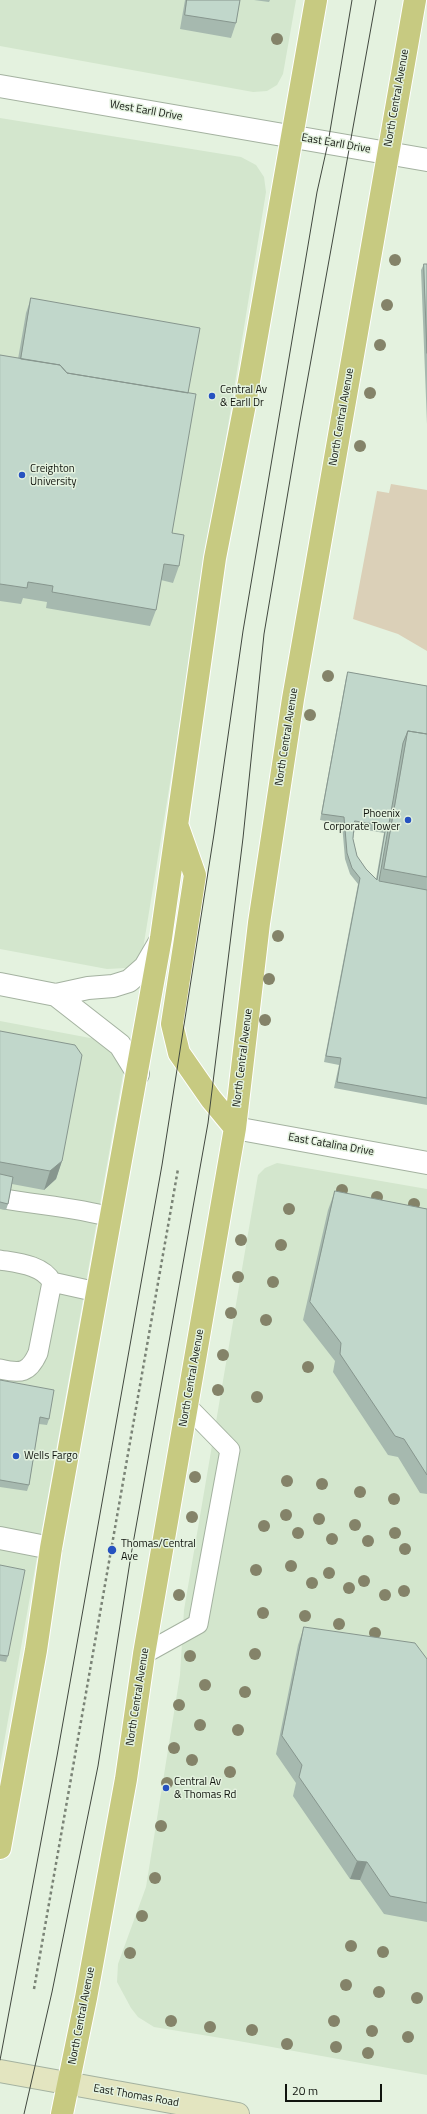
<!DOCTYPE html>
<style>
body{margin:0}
#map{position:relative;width:427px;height:2114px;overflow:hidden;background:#e4f2df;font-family:"Titillium Web",sans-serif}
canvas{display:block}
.scale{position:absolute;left:285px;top:2084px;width:97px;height:18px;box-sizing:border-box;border:2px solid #10140e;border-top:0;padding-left:5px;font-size:12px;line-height:14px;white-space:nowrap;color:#10140e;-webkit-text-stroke:3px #e4f2df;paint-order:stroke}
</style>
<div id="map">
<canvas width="427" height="2114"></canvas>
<div class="scale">20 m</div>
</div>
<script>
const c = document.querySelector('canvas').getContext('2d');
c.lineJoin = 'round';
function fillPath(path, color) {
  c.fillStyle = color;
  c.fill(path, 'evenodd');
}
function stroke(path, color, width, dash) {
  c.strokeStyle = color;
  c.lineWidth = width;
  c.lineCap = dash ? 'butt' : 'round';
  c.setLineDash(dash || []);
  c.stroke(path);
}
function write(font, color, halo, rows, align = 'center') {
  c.font = font + ' "Titillium Web",sans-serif';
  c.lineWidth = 3;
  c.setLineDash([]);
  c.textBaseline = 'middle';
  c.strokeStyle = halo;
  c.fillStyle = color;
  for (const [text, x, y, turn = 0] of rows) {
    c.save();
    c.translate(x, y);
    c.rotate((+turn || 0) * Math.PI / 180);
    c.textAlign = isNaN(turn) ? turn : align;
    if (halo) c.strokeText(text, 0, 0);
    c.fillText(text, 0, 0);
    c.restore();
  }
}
fillPath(new Path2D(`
 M0 0H296L283 74 277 85 267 91 253 92 0 46Z
 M0 118 241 157 256 165 264 177 266 192 143 949 135 962 126 968 107 969 0 949Z
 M0 1021 106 1041 124 1069 0 1765Z
 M277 1163 427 1189V2075L233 2040 154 2027 138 2017 131 2008 117 1982 118 1964 146 1887 180 1675 184 1610 258 1175 265 1168Z`), '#d3e6cd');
fillPath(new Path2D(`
 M391 484 427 490V651L398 634 353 619 377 491 389 493Z`), '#dbd0b8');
const service = new Path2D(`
 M0 1198C37 1205 74 1207 111 1217
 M0 1260C18 1263 43 1265 52 1282L38 1353C29 1373 21 1374 0 1369
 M52 1282 97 1292
 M144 1654 198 1624 230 1450 187 1406`);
const minor = new Path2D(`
 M0 86 427 160
 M0 984 56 995 88 988 113 986 129 981 145 967 159 943
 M56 995 120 1045 138 1074
 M235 1128 427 1163
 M0 1538 51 1548`);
const secondary = new Path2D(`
 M0 2071 238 2114`);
const primary = new Path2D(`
 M178 827 195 875 172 1024 179 1053 211 1099 235 1128
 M0 1848 36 1650 51 1548 161 938 215 558 245 404 316 0
 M62 2114 86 1998 126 1779 144 1654 235 1128 259 923 293 699 415 0`);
stroke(service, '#a4b2a0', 21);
stroke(minor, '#a4b2a0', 24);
stroke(secondary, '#a4b2a0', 24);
stroke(primary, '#fff', 24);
stroke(new Path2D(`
 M34 1989 178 1169`), '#7a8376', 2.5, [3, 3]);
stroke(service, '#fff', 19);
stroke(minor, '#fff', 22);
stroke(secondary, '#e3e5c0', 22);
stroke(primary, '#c7ca81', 22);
stroke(new Path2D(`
 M0 2060 57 1756 162 1165 214 834 243 631 317 192 328 143 352 0
 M24 2114 52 1992 98 1766 131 1555 208 1123 243 838 264 634 300 421 376 0`), '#41483f', 1);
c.fillStyle = '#848369';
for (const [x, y] of [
 [277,39],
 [395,260],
 [387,305],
 [380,345],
 [370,393],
 [360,446],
 [328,676],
 [310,715],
 [278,936],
 [269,979],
 [265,1020],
 [342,1190],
 [377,1197],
 [414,1204],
 [289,1209],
 [241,1240],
 [281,1245],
 [238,1277],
 [273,1282],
 [231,1313],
 [266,1320],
 [223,1355],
 [308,1367],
 [218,1390],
 [257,1397],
 [195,1477],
 [287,1481],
 [322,1484],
 [360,1492],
 [394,1499],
 [286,1515],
 [192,1517],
 [319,1519],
 [355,1525],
 [264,1526],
 [298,1533],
 [395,1533],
 [332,1539],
 [368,1541],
 [405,1549],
 [291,1566],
 [256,1570],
 [329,1573],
 [364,1581],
 [312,1583],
 [349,1588],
 [404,1591],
 [179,1595],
 [385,1595],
 [263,1613],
 [305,1616],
 [339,1624],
 [375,1633],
 [255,1654],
 [190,1656],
 [205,1685],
 [245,1692],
 [179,1705],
 [200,1725],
 [238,1730],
 [174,1748],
 [192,1760],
 [230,1772],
 [167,1783],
 [161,1826],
 [155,1878],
 [142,1916],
 [351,1946],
 [383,1952],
 [130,1953],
 [346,1985],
 [379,1992],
 [417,1998],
 [171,2021],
 [334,2021],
 [210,2027],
 [252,2030],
 [372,2031],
 [408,2037],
 [287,2044],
 [336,2047],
 [368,2053]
]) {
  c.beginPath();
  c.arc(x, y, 6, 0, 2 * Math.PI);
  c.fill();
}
fillPath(new Path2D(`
 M185 0H240L236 23 231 38 180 29Z
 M254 0H270L269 2Z
 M424 264H427V424L421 270Z
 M31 298 188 393 172 533 179 566 173 583 161 580 156 610 150 626 46 608 47 602 23 598 21 604 0 601V355L18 359 26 313Z
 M348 672 427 686V1105L334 1088 339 1065 324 1062 358 884 350 874 345 859 342 824 320 820 346 678ZM355 828 384 833 376 879 366 869 357 856 353 839Z
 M0 1031 62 1161 56 1179 44 1190 12 1184 8 1204 6 1210 0 1209Z
 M335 1191 427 1209V1494L420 1493 398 1457 388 1455 333 1372 335 1361 303 1320 328 1210Z
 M0 1380 49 1419 47 1425 39 1424 29 1485 27 1491 0 1487Z
 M0 1565 8 1656 6 1662 0 1661Z
 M304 1627 427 1659V1922L384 1914 360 1880 350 1879 293 1796 296 1783 276 1754 298 1645Z`), '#a6b9af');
fillPath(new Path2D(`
 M62 1161 56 1179 44 1190 50 1171Z
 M357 1861 367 1862 360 1880 350 1879Z`), '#87968e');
const building = new Path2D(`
 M187 0H240L236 23 185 15Z
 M424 264H427V353Z
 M31 298 200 328 188 393 67 373 60 365 21 359Z
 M0 355 60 365 67 373 196 394 172 533 184 535 179 566 164 564 156 610 52 592 53 586 28 582 27 588 0 584Z
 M348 672 427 686V734L408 731 403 743 379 881 427 890V1098L337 1082 341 1058 326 1056 360 878 352 868 347 853 344 817 322 814ZM355 821 386 826 377 880 366 869 357 856 353 839Z
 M408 731 427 734V877L384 869Z
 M0 1031 75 1045 82 1055 62 1161 50 1171 0 1162Z
 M0 1174 13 1177 8 1204 0 1202Z
 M335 1191 427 1209V1475L404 1439 395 1436 340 1354 341 1343 310 1302Z
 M0 1380 54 1390 49 1419 40 1417 29 1485 0 1480Z
 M0 1565 25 1570 8 1656 0 1655Z
 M304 1627 415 1643 427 1659V1903L390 1896 367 1862 357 1861 299 1777 302 1765 282 1736Z`);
fillPath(building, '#c1d7cb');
stroke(building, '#87968e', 1);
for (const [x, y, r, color] of [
 [212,396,4,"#2652c0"],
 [22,475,4,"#2652c0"],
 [408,820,4,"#2652c0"],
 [16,1456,4,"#2652c0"],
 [112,1550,5,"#2652c0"],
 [166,1788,4,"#2652c0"]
]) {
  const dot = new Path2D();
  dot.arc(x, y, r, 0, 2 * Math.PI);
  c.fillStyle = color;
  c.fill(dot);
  stroke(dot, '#e4f2df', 1.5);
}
write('11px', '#10140e', '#e4f2df', [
 ["North Central Avenue",397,98,-80],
 ["West Earll Drive",146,111,10],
 ["East Earll Drive",336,144,10],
 ["North Central Avenue",342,417,-80],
 ["North Central Avenue",287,737,-81],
 ["North Central Avenue",243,1058,-83],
 ["East Catalina Drive",331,1145,10],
 ["North Central Avenue",192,1378,-80],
 ["North Central Avenue",138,1697,-81],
 ["North Central Avenue",82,2016,-79],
 ["East Thomas Road",136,2096,10]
]);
write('11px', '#10140e', '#e4f2df', [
 ["Central Av",220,390],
 ["& Earll Dr",220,403],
 ["Creighton",30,469],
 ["University",30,482],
 ["Phoenix",400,814,"right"],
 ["Corporate Tower",400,827,"right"],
 ["Wells Fargo",24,1456],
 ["Thomas/Central",121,1544],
 ["Ave",121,1557],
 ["Central Av",174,1782],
 ["& Thomas Rd",174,1795]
], 'left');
</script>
